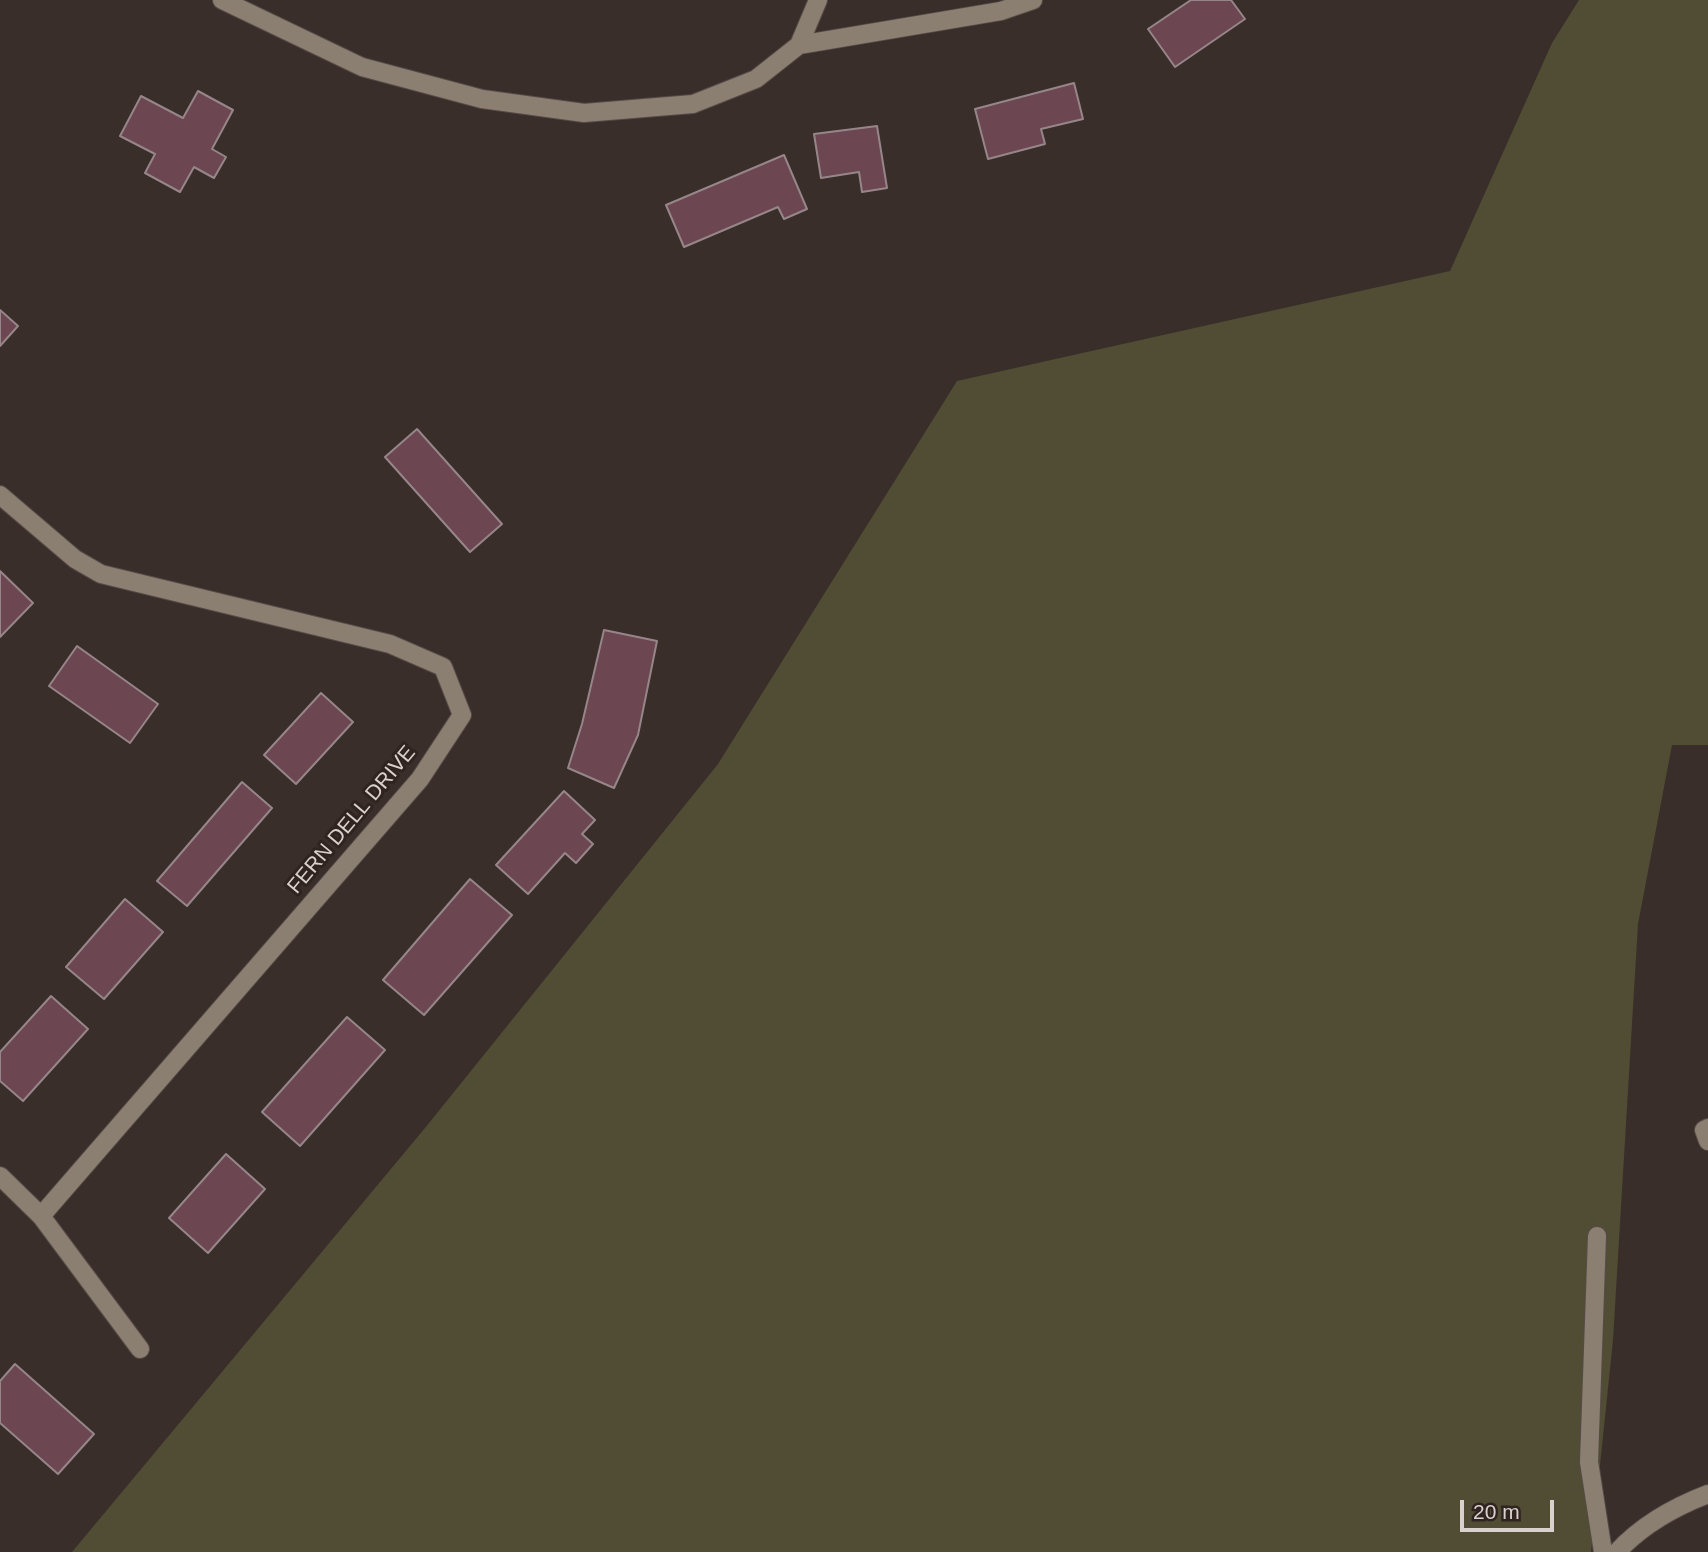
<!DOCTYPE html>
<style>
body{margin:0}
#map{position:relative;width:1708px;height:1552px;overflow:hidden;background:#3a2e2a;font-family:Arial,sans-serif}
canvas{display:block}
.scale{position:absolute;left:1460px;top:1500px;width:94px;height:32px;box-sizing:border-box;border:4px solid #d9d1ce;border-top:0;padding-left:9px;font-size:21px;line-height:24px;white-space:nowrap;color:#d9d1ce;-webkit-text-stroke:5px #302421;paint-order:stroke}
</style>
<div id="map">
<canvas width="1708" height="1552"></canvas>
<div class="scale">20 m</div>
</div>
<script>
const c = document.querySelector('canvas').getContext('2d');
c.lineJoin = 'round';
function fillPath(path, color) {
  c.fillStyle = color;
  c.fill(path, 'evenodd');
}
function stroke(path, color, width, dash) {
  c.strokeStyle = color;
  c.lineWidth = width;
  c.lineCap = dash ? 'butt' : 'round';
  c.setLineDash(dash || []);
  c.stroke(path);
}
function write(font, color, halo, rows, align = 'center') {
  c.font = font + ' Arial,sans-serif';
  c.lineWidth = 6;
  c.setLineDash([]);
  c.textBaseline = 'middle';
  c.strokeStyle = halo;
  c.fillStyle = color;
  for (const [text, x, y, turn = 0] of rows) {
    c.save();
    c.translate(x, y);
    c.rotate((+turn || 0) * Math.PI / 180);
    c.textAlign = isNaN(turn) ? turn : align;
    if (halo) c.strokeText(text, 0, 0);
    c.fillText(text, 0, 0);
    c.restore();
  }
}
fillPath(new Path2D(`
 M1579 0H1708V745H1672L1638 924 1613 1340 1591 1552H72L425 1128 718 764 957 381 1450 271 1552 43Z`), '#504d34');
const building = new Path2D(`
 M1191 0H1231L1245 19 1175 67 1148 29Z
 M1074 83 1083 119 1041 129 1045 144 988 159 975 109Z
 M198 91 233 110 212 149 226 157 214 178 194 167 180 192 145 173 155 154 120 136 141 96 183 118Z
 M877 126 887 188 862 192 859 172 821 178 814 134Z
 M784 155 807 209 784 219 778 207 684 247 666 205Z
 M0 310 18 326 0 346Z
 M417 429 502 524 470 552 385 457Z
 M0 571 33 603 0 637Z
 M604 630 657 641 638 735 614 788 568 768 582 724Z
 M77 646 158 704 130 743 49 686Z
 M321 693 353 722 296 784 264 755Z
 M242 782 272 808 187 906 157 881Z
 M564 791 595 820 582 834 593 844 576 863 565 853 528 894 496 865Z
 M470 879 512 915 424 1015 383 980Z
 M125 899 163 932 104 999 66 967Z
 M51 996 88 1029 23 1101 0 1081V1052Z
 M347 1017 385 1050 300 1146 262 1112Z
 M226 1154 265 1189 208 1253 169 1218Z
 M15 1364 94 1434 58 1474 0 1423V1381Z`);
fillPath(building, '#6c4650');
stroke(building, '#96868a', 2);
const minor = new Path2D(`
 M222 0 362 67 482 99 584 113 693 104 756 79 799 45 818 0
 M799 45 1001 11 1033 0
 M0 495 75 559 101 574 390 644 443 667 462 715 420 779 41 1216
 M1708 1128 1704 1130 1708 1141
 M0 1176 41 1216 140 1349
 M1597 1236 1589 1462 1603 1552
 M1617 1552C1642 1525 1674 1507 1708 1494`);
stroke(minor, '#574b48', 20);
stroke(minor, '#8b7f72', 18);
write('21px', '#d9d1ce', '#302421', [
 ["FERN DELL DRIVE",352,820,-50]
]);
</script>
